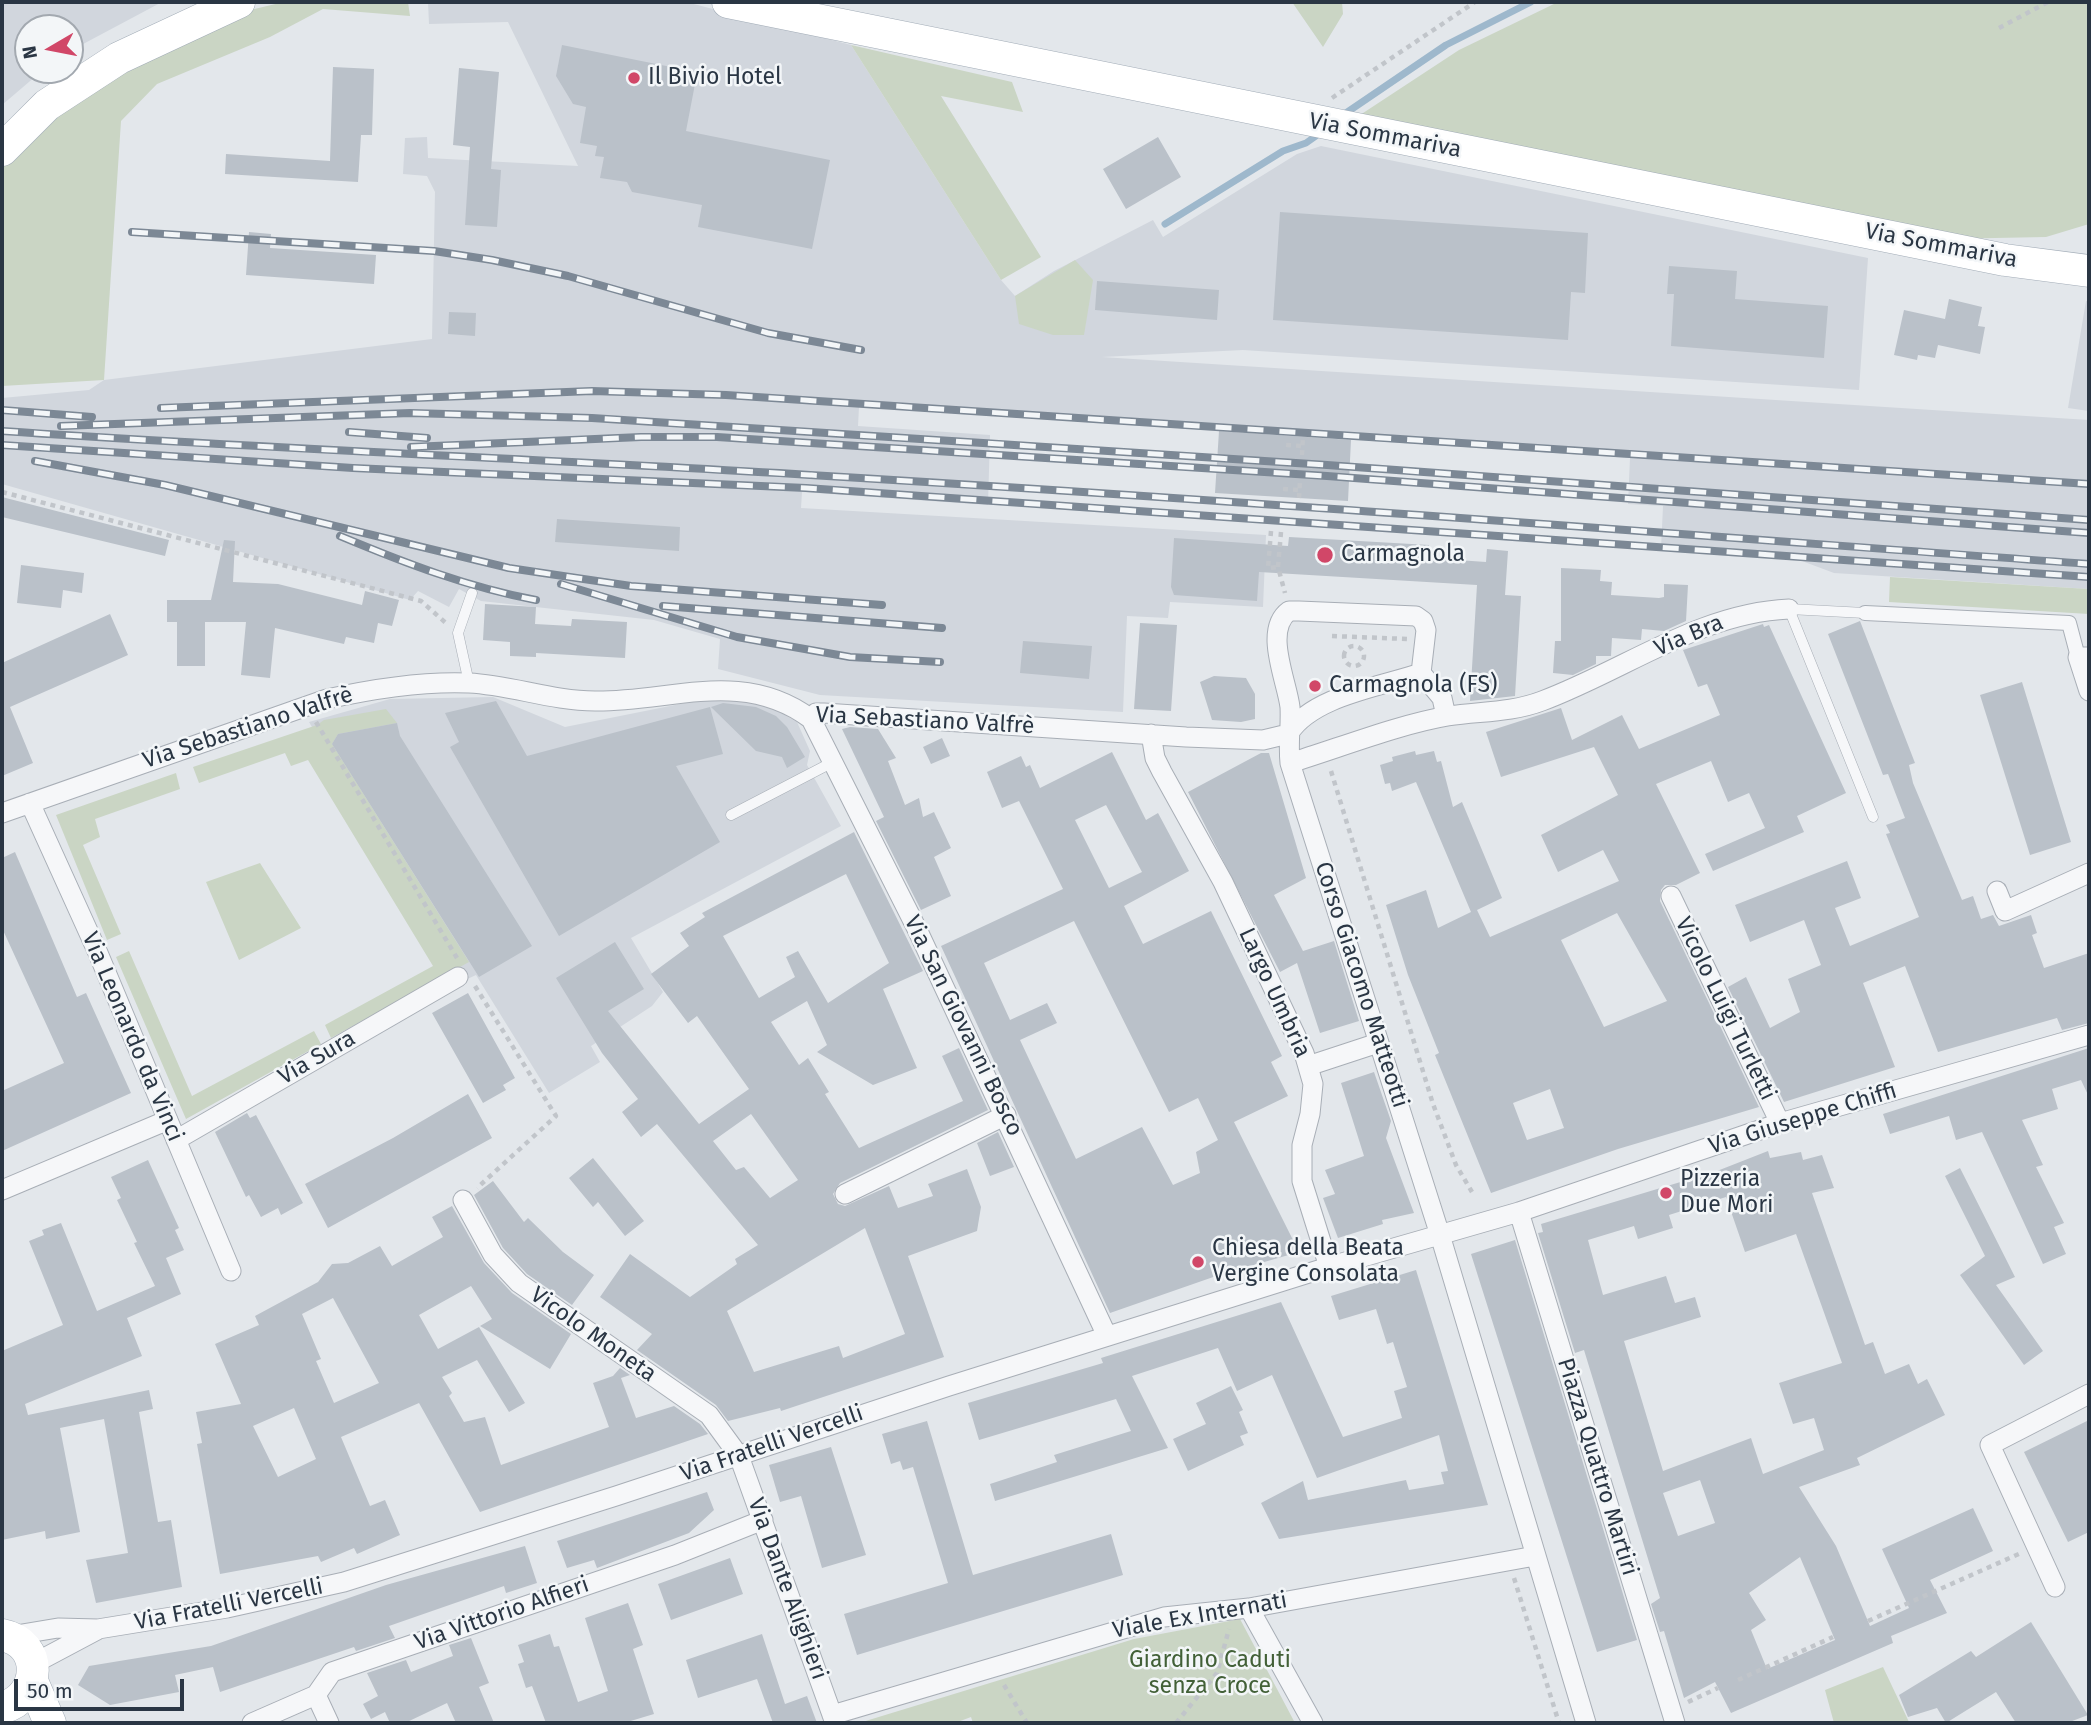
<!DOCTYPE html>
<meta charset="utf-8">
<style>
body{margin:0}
#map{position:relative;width:2091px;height:1725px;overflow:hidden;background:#e3e7eb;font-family:"Fira Sans",sans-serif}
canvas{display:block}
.frame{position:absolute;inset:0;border:4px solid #2a3644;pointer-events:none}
.north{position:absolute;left:14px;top:14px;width:70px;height:70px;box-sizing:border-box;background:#f3f6f8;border:2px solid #a3a9b0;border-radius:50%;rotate:260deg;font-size:19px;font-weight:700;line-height:28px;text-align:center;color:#2a3644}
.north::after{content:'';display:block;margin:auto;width:24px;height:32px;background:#d14768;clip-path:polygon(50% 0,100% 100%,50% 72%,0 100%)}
.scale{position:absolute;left:14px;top:1679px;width:170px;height:32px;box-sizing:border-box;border:4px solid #2a3644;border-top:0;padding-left:9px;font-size:21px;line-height:24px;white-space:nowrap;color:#2a3644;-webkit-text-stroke:5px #f3f6f8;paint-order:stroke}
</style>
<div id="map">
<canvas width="2091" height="1725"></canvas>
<div class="frame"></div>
<div class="north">N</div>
<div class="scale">50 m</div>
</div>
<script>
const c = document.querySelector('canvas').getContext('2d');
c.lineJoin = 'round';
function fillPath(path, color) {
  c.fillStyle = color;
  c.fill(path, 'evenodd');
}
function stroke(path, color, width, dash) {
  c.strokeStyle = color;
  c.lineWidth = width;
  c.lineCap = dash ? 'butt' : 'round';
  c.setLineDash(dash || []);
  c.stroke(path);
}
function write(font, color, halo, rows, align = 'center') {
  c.font = font + ' "Fira Sans",sans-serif';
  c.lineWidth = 5;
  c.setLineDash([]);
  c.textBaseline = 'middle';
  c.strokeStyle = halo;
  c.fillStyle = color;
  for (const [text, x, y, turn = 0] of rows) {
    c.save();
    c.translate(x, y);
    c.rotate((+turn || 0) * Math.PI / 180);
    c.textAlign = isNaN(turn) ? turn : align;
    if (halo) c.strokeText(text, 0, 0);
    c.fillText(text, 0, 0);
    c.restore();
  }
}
fillPath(new Path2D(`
 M2 2H162L70 51V28H28V70H43L2 105Z
 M428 2H686L851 45 1001 280 1015 296 1054 271 1153 220 1163 237 1297 154 1321 146 1868 258 1859 390 1243 350 1102 357 2089 420V589L1834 573 1794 558 1661 549 1663 506 1628 504 1630 458 859 407 858 426 990 435 988 505 802 492 801 508 1266 535 1263 607 1170 602 1168 618 1127 616 1123 712 820 695 718 669 720 639 654 620 481 601 459 589 449 607 418 591 410 600 2 484V398L89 390 104 380 432 339 435 192 427 176 403 174 405 138 427 137 428 158 578 166 508 22 429 24Z
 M2086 301 2089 302V411L2068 408Z
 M725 695 756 699 797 722 810 751 807 765 841 826 631 938 663 992 652 1006 591 1046 600 1062 549 1093 476 975 463 981 309 722 390 699 493 697 565 727Z`), '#d1d6dd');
fillPath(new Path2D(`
 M284 2H408L410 16 323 9 270 37 157 84 121 121 104 380 2 386V156L47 110 246 11Z
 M1292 2H1342L1343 14 1323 47Z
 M1558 2H2089V224L2046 237 1943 239 1357 117 1459 50Z
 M851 45 1012 82 1023 112 941 96 1041 257 1001 280Z
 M1075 260 1093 280 1084 335H1053L1019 324 1015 296Z
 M1890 577 2089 589V614L1889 602Z
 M386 709 397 723 338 734 332 744 469 962 331 1038 325 1025 433 966 308 760 291 766 285 753 199 783 193 767 317 725 324 720Z
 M176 773 180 789 95 819 100 837 83 845 121 934 107 940 56 815Z
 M260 863 301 928 239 960 206 882Z
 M129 951 192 1096 314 1031 321 1044 186 1119 116 957Z
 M1240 1619 1295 1723H973L971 1717 955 1723H859L1134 1639Z
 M1883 1667 1909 1722 1834 1723 1825 1690Z`), '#cad5c4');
stroke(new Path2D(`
 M1343 115 1446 45 1531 2
 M1165 224 1283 151 1306 143 1323 131`), '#9eb8cc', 7);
fillPath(new Path2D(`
 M562 45 686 70 695 84 686 131 830 160 812 249 698 227 702 205 632 192 627 182 600 178 604 157 595 156 597 146 580 143 586 107 573 104 556 76Z
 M333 67 374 69 372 135H361L358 182 225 174 226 154 330 161Z
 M459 68 499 72 491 169 501 170 497 227 465 225 470 147 453 145Z
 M1158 137 1181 177 1126 209 1103 169Z
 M1280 212 1588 233 1585 293 1571 292 1568 340 1273 320Z
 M249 232 271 234 270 248 376 255 374 284 246 275Z
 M1669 266 1737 271 1735 299 1828 306 1824 358 1671 346 1674 294H1667Z
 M1097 281 1219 290 1217 320 1095 310Z
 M1949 299 1982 307 1978 326 1985 327 1980 354 1938 345 1935 358 1918 355 1917 360 1894 355 1904 310 1945 319Z
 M449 312 476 313 475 336 448 334Z
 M1219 431 1351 440 1348 501 1215 493Z
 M2 497 169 540 165 556 2 517Z
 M557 519 680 527 679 551 555 542Z
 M1289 537 1429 545V558L1486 562 1487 549 1508 551 1505 595 1521 596 1515 696 1470 701 1477 585 1259 572 1257 601 1174 595 1171 587 1174 538 1288 546Z
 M224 540 235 541 233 582 278 584 362 605 365 591 399 600 392 626 378 623 374 643 346 637 344 644 275 628 270 678 241 675 246 622H205V666H177V622H167V600H211Z
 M21 565 84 573 82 593 63 590 61 608 17 603Z
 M1561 568 1601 570 1600 581 1612 582 1611 595 1659 598 1664 597V584L1688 585 1686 621 1664 631 1642 629 1641 640 1612 638 1611 656H1596V664L1573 675 1553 673 1555 641H1561Z
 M485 604 536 607 535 624 571 626 572 619 627 622 625 658 536 653V657L510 656V642L483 640Z
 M110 614 128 655 10 707 33 763 2 776V663Z
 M1860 621 1915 763 1909 765 1913 783 1962 900 1973 896 1981 919 1993 915 1999 926 2031 915 2037 933 2032 935 2044 968 2089 953V1023L2062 1030 2057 1018 1938 1052 1905 966 1863 983 1895 1067 1784 1102 1728 987 1746 977 1770 1028 1800 1012 1788 979 1821 965 1804 920 1750 942 1735 905 1847 861 1861 898 1835 908 1850 946 1919 917 1886 834 1890 833 1886 825 1905 818 1888 774 1883 775 1828 634Z
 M1140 623 1177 625 1171 711 1134 709Z
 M1763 624 1764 627 1769 625 1846 793 1797 816 1804 832 1713 871 1705 854 1765 828 1749 793 1728 802 1711 761 1656 784 1700 873 1676 885H1665L1661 890 1660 901 1759 1107 1618 1149 1491 1193 1435 1055 1439 1053 1408 975 1386 905 1426 890 1438 928 1471 912 1416 782 1392 791 1390 783 1385 784 1380 765 1393 761 1392 757 1415 751 1416 755 1434 751 1437 762 1441 761 1453 807 1462 802 1502 898 1477 910 1490 937 1619 881 1603 850 1558 872 1541 835 1618 795 1594 747 1501 777 1486 732 1561 708 1572 740 1622 715 1639 749 1720 715 1707 684 1698 687 1683 650ZM1617 913 1667 1001 1604 1027 1561 940ZM1550 1089 1564 1128 1527 1140 1513 1103Z
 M1023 641 1092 646 1089 679 1020 673Z
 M1214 676 1246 678 1255 694V719L1241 722 1212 720 1200 682Z
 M2022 682 2071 842 2030 855 1980 695Z
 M496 701 527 756 710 707 723 754 676 766 720 842 559 936 450 747 459 742 445 713Z
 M723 703 756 707 776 716 787 727 805 757 787 768 782 757 756 751 711 707Z
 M397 723 400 736 532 946 479 977 332 744 338 734Z
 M850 727 878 729 896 758 888 761 905 805 919 798 923 817 934 812 951 848 934 857 951 896 921 910 876 821 884 817 842 729Z
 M942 738 950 756 931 764 923 747Z
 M1112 752 1146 820 1158 813 1189 871 1124 906 1143 944 1211 911 1282 1056 1271 1062 1288 1096 1234 1122 1299 1252 1219 1275 1110 1313 941 946 1063 889 1019 801 1002 808 987 772 1021 756 1026 767 1030 765 1040 788ZM1106 805 1142 872 1109 888 1075 820ZM1074 921 1169 1112 1198 1098 1218 1140 1196 1152 1200 1173 1173 1185 1142 1127 1076 1159 1020 1040 1057 1023 1047 1003 1010 1020 984 963Z
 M1261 753H1269L1306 878 1274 895 1303 951 1334 941 1359 1021 1320 1033 1297 963 1280 972 1188 792Z
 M854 832 923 971 883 989 917 1068 873 1085 817 1052 827 1045 807 1001 771 1022 799 1065 808 1058 829 1092 825 1094 859 1148 963 1101 942 1056 959 1048 988 1110 840 1183 833 1194 838 1204 845 1206 889 1186 898 1208 933 1196 928 1184 967 1169 981 1207 977 1231 908 1256 944 1357 781 1411 780 1408 728 1421 716 1405 637 1350 652 1334 600 1297 630 1254 690 1297 737 1264 735 1259 758 1245 657 1124 641 1137 622 1112 638 1099 602 1053 556 978 615 942 644 989 608 1011 699 1124 749 1089 697 1016 688 1023 651 974 689 946 680 933 705 917 702 913ZM846 874 889 963 828 1003 798 951 786 957 795 977 759 998 723 936ZM751 1114 798 1180 770 1198 744 1167 736 1170 713 1141ZM865 1228 905 1334 843 1358 839 1346 754 1372 727 1311Z
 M15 852 77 997 86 993 131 1093 2 1151V1091L64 1063 2 928V858Z
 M468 993 515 1078 503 1085 506 1090 483 1103 432 1013Z
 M2089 1048V1097L2081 1080 2052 1089 2058 1109 2022 1120 2043 1165 2036 1167 2064 1223 2054 1227 2066 1254 2043 1264 1982 1132 1956 1140 1949 1116 1890 1134 1883 1114Z
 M1374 1072 1391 1121 1386 1138 1414 1213 1382 1220 1383 1224 1338 1238 1323 1198 1335 1194 1325 1170 1364 1156 1341 1083Z
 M468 1094 492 1138 328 1228 305 1184 393 1138Z
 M247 1113 250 1118 256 1115 303 1203 281 1215 278 1208 261 1217 249 1195 246 1197 215 1132Z
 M998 1132 1014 1167 990 1176 977 1143Z
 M1768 1151 1770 1158 1801 1152 1803 1160 1822 1155 1834 1188 1812 1193 1865 1345 1873 1342 1885 1374 1909 1364 1918 1384 1927 1379 1945 1415 1857 1458 1860 1465 1799 1487 1836 1546 1870 1626 1909 1608 1882 1549 1973 1508 1993 1551 1930 1580 1947 1613 1891 1636 1893 1643 1731 1713 1715 1682 1684 1698 1664 1631 1660 1632 1651 1604 1660 1598 1584 1350 1575 1353 1538 1233 1543 1232 1541 1224 1717 1171ZM1726 1197 1745 1252 1796 1234 1842 1363 1779 1383 1793 1424 1814 1418 1824 1450 1763 1474 1751 1438 1663 1471 1624 1341 1701 1317 1695 1297 1675 1303 1666 1276 1603 1295 1588 1240 1634 1226 1638 1239 1673 1228 1669 1215ZM1700 1480 1715 1523 1678 1536 1663 1493ZM1800 1557 1835 1640 1767 1669 1751 1630 1766 1620 1749 1593Z
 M593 1158 644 1221 625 1236 598 1202 593 1207 569 1178Z
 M148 1160 179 1228 175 1230 184 1250 166 1258 181 1294 127 1318 142 1356 25 1404 28 1415 149 1390 153 1409 139 1412 158 1522 171 1520 182 1587 96 1603 86 1560 128 1553 104 1419 60 1428 80 1532 46 1539 45 1531 2 1540V1351L63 1325 29 1241 44 1235 42 1230 61 1223 97 1311 155 1286 134 1243 137 1242 117 1200 121 1198 111 1177Z
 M1960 1168 2015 1277 1996 1285 2043 1351 2024 1365 1960 1275 1985 1256 1945 1176Z
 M493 1181 524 1222 528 1218 563 1252 594 1275 572 1305 527 1274 503 1248 474 1195Z
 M452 1206 484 1263 512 1293 571 1334 550 1369 480 1326 492 1319 471 1286 419 1315 438 1349 479 1327 525 1403 509 1412 477 1360 442 1377 452 1393 449 1396 464 1422 485 1417 501 1465 609 1427 593 1383 613 1376 620 1368 630 1375 621 1378 636 1418 674 1406 700 1424 708 1434 480 1512 419 1403 341 1437 370 1506 385 1500 400 1535 357 1554 354 1548 321 1562 318 1556 220 1574 197 1444 202 1443 196 1412 241 1404 215 1344 259 1325 255 1316 318 1282 332 1264 348 1263 380 1246 392 1266 443 1237 432 1217ZM333 1298 379 1383 334 1403 316 1361 321 1359 302 1314ZM294 1408 316 1459 278 1477 253 1426Z
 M1515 1240 1637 1640 1597 1652 1471 1254Z
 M1416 1270 1488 1505 1279 1539 1261 1503 1303 1481 1308 1500 1406 1480 1409 1490 1444 1484 1441 1472 1448 1471 1439 1435 1317 1478 1272 1375 1237 1391 1218 1348 1132 1376 1168 1448 995 1501 990 1484 1057 1462 1054 1455 1131 1431 1116 1399 979 1440 968 1403 1103 1363 1101 1358 1281 1302 1343 1437 1402 1418 1394 1391 1407 1387 1393 1342 1387 1344 1376 1309 1339 1320 1331 1296Z
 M1231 1386 1243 1410 1239 1412 1248 1433 1240 1436 1244 1445 1188 1471 1173 1439 1206 1424 1196 1403Z
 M2089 1420V1532L2068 1542 2024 1452Z
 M927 1421 973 1575 1111 1534 1123 1575 857 1655 844 1614 948 1583 913 1467 903 1470 900 1461 891 1464 882 1434Z
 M831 1447 866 1555 822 1568 801 1496 780 1502 769 1465Z
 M707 1492 714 1510 689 1533 597 1568 594 1560 567 1568 557 1541Z
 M525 1546 537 1583 506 1593 504 1586 389 1626 395 1638 356 1651 354 1647 220 1692 213 1667 175 1675 179 1692 110 1705 78 1685 89 1666 211 1646 386 1585Z
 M730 1558 743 1594 671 1620 658 1584Z
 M628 1603 643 1645 633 1649 654 1714 624 1723H546L532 1686 526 1688 518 1664 524 1662 518 1645 550 1634 554 1647 559 1646 578 1702 608 1691 585 1618Z
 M2031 1622 2088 1715 2067 1723H2016L1996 1692 1946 1723 1937 1708 1908 1717 1899 1695 1971 1651 1976 1657Z
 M762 1634 785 1704 807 1696 817 1723H773L757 1679 698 1698 686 1660Z
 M471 1638 489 1683 479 1687 494 1723H456L447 1703 405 1723H390L385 1712 371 1719 363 1704 378 1696 367 1673 406 1660 411 1672 453 1656 449 1645Z`), '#bac1c9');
const service = new Path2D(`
 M1865 613 1789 609 1873 817
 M469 683 458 633 472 593
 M731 815 833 762`);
const pedestrian = new Path2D(`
 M1865 613 2069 623 2078 657`);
const minor = new Path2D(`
 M2089 657H2078L2089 691
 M1421 673 1426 630 1423 621 1416 616 1299 611H1289C1263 630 1287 681 1290 707 1291 726 1288 744 1290 763L1440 1235 1586 1723
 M1421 673 1442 698 1446 716
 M811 719 917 929 1107 1336
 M1289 733C1313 696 1380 687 1421 673
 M1151 734 1155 758 1162 772 1223 882 1304 1053 1313 1084 1310 1114 1302 1145V1181L1329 1267
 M1290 763C1339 748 1400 724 1448 716 1481 711 1510 713 1542 701 1625 670 1699 613 1789 609
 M30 803 98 953 231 1271
 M2 813 327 699C372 689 423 681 469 683 511 685 552 701 595 701 671 702 743 668 811 719L816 713H824L1186 737 1263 740 1288 734
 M1997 891 2005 911 2089 873
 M1671 896 1780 1123
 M1308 1066 1378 1043
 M176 1140 458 977
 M2 1190 168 1120
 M845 1194 1006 1115
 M463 1200 493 1255 519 1283 709 1415 739 1456 835 1723
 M1519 1212 1675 1723
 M2055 1587 1990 1445 2089 1394
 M1249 1608 1313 1723
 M10 1636 58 1628 98 1629 227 1608 344 1582 616 1496 949 1386 1328 1267 1519 1212 1780 1123 2089 1035
 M33 1664 97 1630
 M316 1695 329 1723
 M832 1715 1164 1617 1249 1608 1535 1556
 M252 1723 316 1695 332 1672 675 1555 763 1520`);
const primary = new Path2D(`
 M728 2 2005 260 2089 271
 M2 150 47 105 119 58 239 2
 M2 1635C44 1643 42 1697 2 1708
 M32 1681 50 1723`);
stroke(service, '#a8aeb6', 11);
stroke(pedestrian, '#a8aeb6', 16);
stroke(minor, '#a8aeb6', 21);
stroke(primary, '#a2acb7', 33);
stroke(new Path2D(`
 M1999 28 2048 2
 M1332 98 1475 2
 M1286 445 1302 446
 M1302 455 1303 436
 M1283 489 1299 490
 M2 492 421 601 447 624
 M1299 498 1300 481
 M1271 531 1268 568 1278 567
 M1281 532 1278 567 1285 593
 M1332 636 1407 639
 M1344 656a10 10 0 1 1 20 0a10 10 0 1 1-20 0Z
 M316 722 457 958
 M1331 771 1433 1104 1456 1165 1472 1192
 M475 986 556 1116 477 1188
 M1514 1578 1559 1723
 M1868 1621 2021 1553
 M1738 1680 1833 1637
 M1004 1685 1027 1723
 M1688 1702 1718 1688
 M1176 1723 1217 1673 1229 1629`), '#c1c5ca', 4.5, [5, 5]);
stroke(service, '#f6f7f9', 10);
stroke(pedestrian, '#f6f7f9', 14);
stroke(minor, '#f6f7f9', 19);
stroke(primary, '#fff', 32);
const rail = new Path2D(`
 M132 232 434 251 492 260 568 276 768 333 861 350
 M161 408 592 391 726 395 2089 484
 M2 410 92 417
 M61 426 410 413 592 418 1327 465 2089 520
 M2 431C271 449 541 459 810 475 1237 500 1663 533 2089 564
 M349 432 427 438
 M2 445 353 468 806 488 2089 577
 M411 447 641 437H717L1327 476 2089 533
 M35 461 165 485 509 568 631 586 882 605
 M340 536C405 563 467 587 536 600
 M561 584 737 637 850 657 940 662
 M663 606 942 628`);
stroke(rail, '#7c8895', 8);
stroke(rail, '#f3f6f8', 5, [16]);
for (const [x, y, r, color] of [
 [634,78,7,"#d14768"],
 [1325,555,9,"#d14768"],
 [1315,686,7,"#d14768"],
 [1666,1193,7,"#d14768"],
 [1198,1262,7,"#d14768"]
]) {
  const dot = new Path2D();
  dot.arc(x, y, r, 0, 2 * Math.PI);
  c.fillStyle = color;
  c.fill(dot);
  stroke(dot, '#f3f6f8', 2.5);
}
write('23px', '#2a3644', '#f3f6f8', [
 ["Il Bivio Hotel",648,78],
 ["Carmagnola",1341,555],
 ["Carmagnola (FS)",1329,686],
 ["Pizzeria",1680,1180],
 ["Due Mori",1680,1206],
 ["Chiesa della Beata",1212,1249],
 ["Vergine Consolata",1212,1275]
], 'left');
write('23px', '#2a3644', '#f3f6f8', [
 ["Via Sommariva",1385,136,11],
 ["Via Sommariva",1941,246,11],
 ["Via Bra",1689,636,-23],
 ["Via Sebastiano Valfrè",925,721,3],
 ["Via Sebastiano Valfrè",248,728,-18],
 ["Corso Giacomo Matteotti",1361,985,72],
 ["Largo Umbria",1274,993,65],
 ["Vicolo Luigi Turletti",1725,1009,64],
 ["Via San Giovanni Bosco",963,1026,64],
 ["Via Leonardo da Vinci",132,1037,67],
 ["Via Sura",317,1058,-30],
 ["Via Giuseppe Chiffi",1803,1119,-17],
 ["Vicolo Moneta",593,1335,35],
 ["Via Fratelli Vercelli",772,1444,-19],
 ["Piazza Quattro Martiri",1597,1467,73],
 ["Via Dante Alighieri",787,1589,70],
 ["Via Fratelli Vercelli",229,1605,-11],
 ["Via Vittorio Alfieri",502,1614,-19],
 ["Viale Ex Internati",1200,1616,-10]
]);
write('23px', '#426037', '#f3f6f8', [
 ["Giardino Caduti",1210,1661],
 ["senza Croce",1210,1687]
]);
</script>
